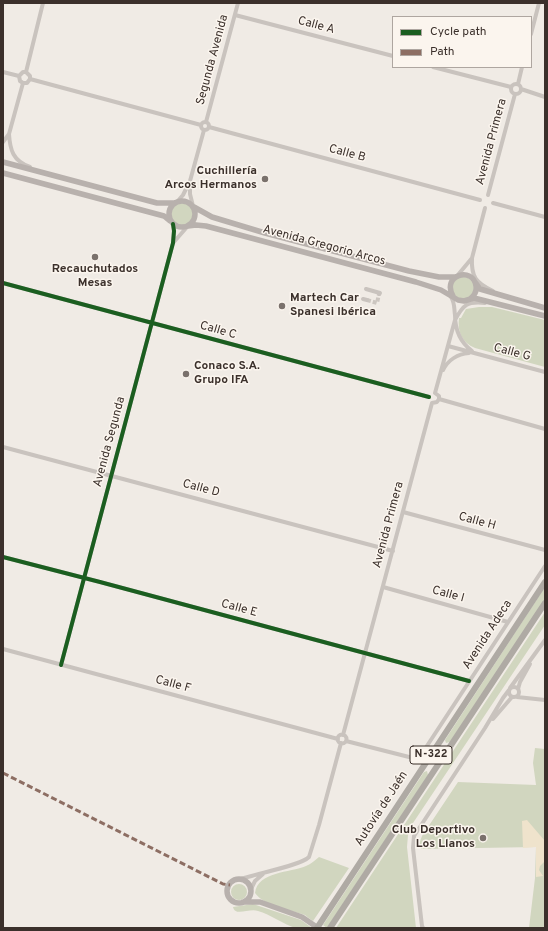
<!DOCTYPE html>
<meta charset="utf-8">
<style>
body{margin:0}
#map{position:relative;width:548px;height:931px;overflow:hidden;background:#f0ebe5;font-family:Overpass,sans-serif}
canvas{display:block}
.frame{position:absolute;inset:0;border:4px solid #3b302b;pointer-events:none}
.legend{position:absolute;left:392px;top:16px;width:140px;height:52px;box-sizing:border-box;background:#fbf5ee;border:1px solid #aea6a0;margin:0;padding:5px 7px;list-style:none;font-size:12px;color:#3b302b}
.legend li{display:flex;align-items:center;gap:8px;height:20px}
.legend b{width:20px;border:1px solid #aea6a0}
</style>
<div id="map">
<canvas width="548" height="931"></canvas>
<div class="frame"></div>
<ul class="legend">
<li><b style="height:5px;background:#1b5e20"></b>Cycle path</li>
<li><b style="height:5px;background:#8d6e63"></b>Path</li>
</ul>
</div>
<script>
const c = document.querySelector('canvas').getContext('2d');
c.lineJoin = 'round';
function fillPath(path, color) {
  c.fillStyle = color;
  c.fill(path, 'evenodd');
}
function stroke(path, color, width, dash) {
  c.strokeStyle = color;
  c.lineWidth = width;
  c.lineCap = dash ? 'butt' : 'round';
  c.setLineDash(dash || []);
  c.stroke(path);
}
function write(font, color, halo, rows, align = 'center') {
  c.font = font + ' Overpass,sans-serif';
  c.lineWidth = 3;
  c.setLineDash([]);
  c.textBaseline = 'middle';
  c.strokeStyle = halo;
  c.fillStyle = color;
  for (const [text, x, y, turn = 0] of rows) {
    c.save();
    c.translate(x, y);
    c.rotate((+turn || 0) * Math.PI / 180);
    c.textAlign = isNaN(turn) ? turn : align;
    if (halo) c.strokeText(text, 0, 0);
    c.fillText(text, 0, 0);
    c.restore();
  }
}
fillPath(new Path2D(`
 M171 214a11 11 0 1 1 22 0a11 11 0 1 1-22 0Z
 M452 288a11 11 0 1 1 22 0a11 11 0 1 1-22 0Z
 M479 307H492L545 320V367L475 348C462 343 457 331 459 318H461L466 309Z
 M545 587V599L450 742 446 743 445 740Z
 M545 612V625L413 823 408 835 407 847 416 928H336Z
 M535 748 545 749V928H529L535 878 536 847 421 849 419 844 422 836 458 782 536 785 533 763Z
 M427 771 428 775 327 928 323 925 424 772Z
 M319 857 349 868 313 921C310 919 307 917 305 915 291 910 264 906 255 893 258 871 290 873 306 866 311 864 315 860 319 857Z
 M231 892a8 8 0 1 1 16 0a8 8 0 1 1-16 0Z
 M253 904 301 920 312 928C307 928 300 929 296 928 284 925 270 914 258 911 249 908 235 917 233 907Z`), '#d1d6bf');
fillPath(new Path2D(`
 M527 820 545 841V861L540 866 539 870 543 876 536 877V847L523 848 522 821Z`), '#efe3cc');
stroke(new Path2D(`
 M367 300 377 303 379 294`), '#ccc6c0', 4, [4, 2]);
stroke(new Path2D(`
 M235 15 393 56
 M531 34 539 3
 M433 67 511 87
 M3 72 19 76
 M26 72 43 3
 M19 76 20 81 23 83H27L30 79
 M19 76 23 72H26L30 76V79
 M30 79 201 125
 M511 89a5 5 0 1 1 10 0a5 5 0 1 1-10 0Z
 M518 84 522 67
 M521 89 545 97
 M201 126a4 4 0 1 1 8 0a4 4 0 1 1-8 0Z
 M206 122 238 3
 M209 127 480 200
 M9 134C10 150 13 161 30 167
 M3 142 9 134 23 83
 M488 195 515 94
 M177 202 183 195 188 185
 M493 203 545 217
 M193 206 190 194V181L204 130
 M485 208 472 258C471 277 476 283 493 291
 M173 243 187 227
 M457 276 472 258
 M3 283 429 397
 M366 289 380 293 379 294
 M451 297C455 303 454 309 455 315 455 331 460 342 472 351
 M363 299 367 300
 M448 346 545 372
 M443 370C448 360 458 354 469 353
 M435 393 455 320C463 305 467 301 485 303
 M439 399 545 429
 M432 403 437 402 439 399V396L435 393
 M3 447 393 551
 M403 512 545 550
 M3 557 100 582 469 681
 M383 587 508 622
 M3 649 338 739
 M61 665 173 243 174 231 173 224
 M509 692a5 5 0 1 1 10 0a5 5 0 1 1-10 0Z
 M510 688 545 640
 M518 689 520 682 530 664
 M517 697 545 700
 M493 719 512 697
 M337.5 739a4.5 4.5 0 1 1 9 0a4.5 4.5 0 1 1-9 0Z
 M343 735 432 403
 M346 741 413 758 421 755 545 566
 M238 880C253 874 300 866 309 857L319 825 341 743
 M251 889 255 881 263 874
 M423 928 422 926 413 848 414 836 485 728 503 698 509 690`), '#c9c3be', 4);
stroke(new Path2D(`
 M3 162 157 203H174
 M3 173 164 216 170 221
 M169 214a13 13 0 1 1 26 0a13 13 0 1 1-26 0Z
 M194 207 212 217 265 233 409 271 439 277H455
 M188 226 196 225 206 226 416 282 441 290 458 300 464 301 474 298 545 316
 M475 282 480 289 545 308
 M453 296C441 275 473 266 476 286 477 292 474 296 470 299
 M227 891a12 12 0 1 1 24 0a12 12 0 1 1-24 0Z
 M243 902H260L302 917 318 928`), '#b8b1ad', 5.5);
stroke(new Path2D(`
 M317 928 545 582
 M330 928 545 603`), '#afaaa4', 6);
stroke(new Path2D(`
 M3 773 223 884 230 885`), '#8d6e63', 3, [6, 3]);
stroke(new Path2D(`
 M3 283 429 397
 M3 557 100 582 469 681
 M61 665 173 243 174 231 173 224`), '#1b5e20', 4);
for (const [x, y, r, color] of [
 [265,179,4,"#7a716c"],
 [95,257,4,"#7a716c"],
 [282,306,4,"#7a716c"],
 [186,374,4,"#7a716c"],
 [483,838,4,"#7a716c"]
]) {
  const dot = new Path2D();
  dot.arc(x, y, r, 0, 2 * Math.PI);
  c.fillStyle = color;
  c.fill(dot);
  stroke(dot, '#fbf5ee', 1.5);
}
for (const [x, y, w] of [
 [431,755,42]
]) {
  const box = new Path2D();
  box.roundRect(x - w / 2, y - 9, w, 18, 3);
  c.fillStyle = '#fbf5ee';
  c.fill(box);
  stroke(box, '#3b302b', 1);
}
write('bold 11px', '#3b302b', null, [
 ["N-322",431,755]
]);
write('12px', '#3b302b', '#fbf5ee', [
 ["Calle A",316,26,15],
 ["Segunda Avenida",213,60,-75],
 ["Avenida Primera",492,142,-75],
 ["Calle B",347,154,15],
 ["Avenida Gregorio Arcos",324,246,15],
 ["Calle C",218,331,16],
 ["Calle G",512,353,15],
 ["Avenida Segunda",110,442,-75],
 ["Calle D",201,489,15],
 ["Calle H",477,522,15],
 ["Avenida Primera",389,525,-75],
 ["Calle I",448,595,15],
 ["Calle E",239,609,15],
 ["Avenida Adeca",488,635,-57],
 ["Calle F",173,685,15],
 ["Autovía de Jaén",382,809,-57]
]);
write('bold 12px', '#3b302b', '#fbf5ee', [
 ["Cuchillería",257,172],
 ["Arcos Hermanos",257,186],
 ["Recauchutados",95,270,"center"],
 ["Mesas",95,284,"center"],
 ["Martech Car",290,299,"left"],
 ["Spanesi Ibérica",290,313,"left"],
 ["Conaco S.A.",194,367,"left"],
 ["Grupo IFA",194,381,"left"],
 ["Club Deportivo",475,831],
 ["Los Llanos",475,845]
], 'right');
</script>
